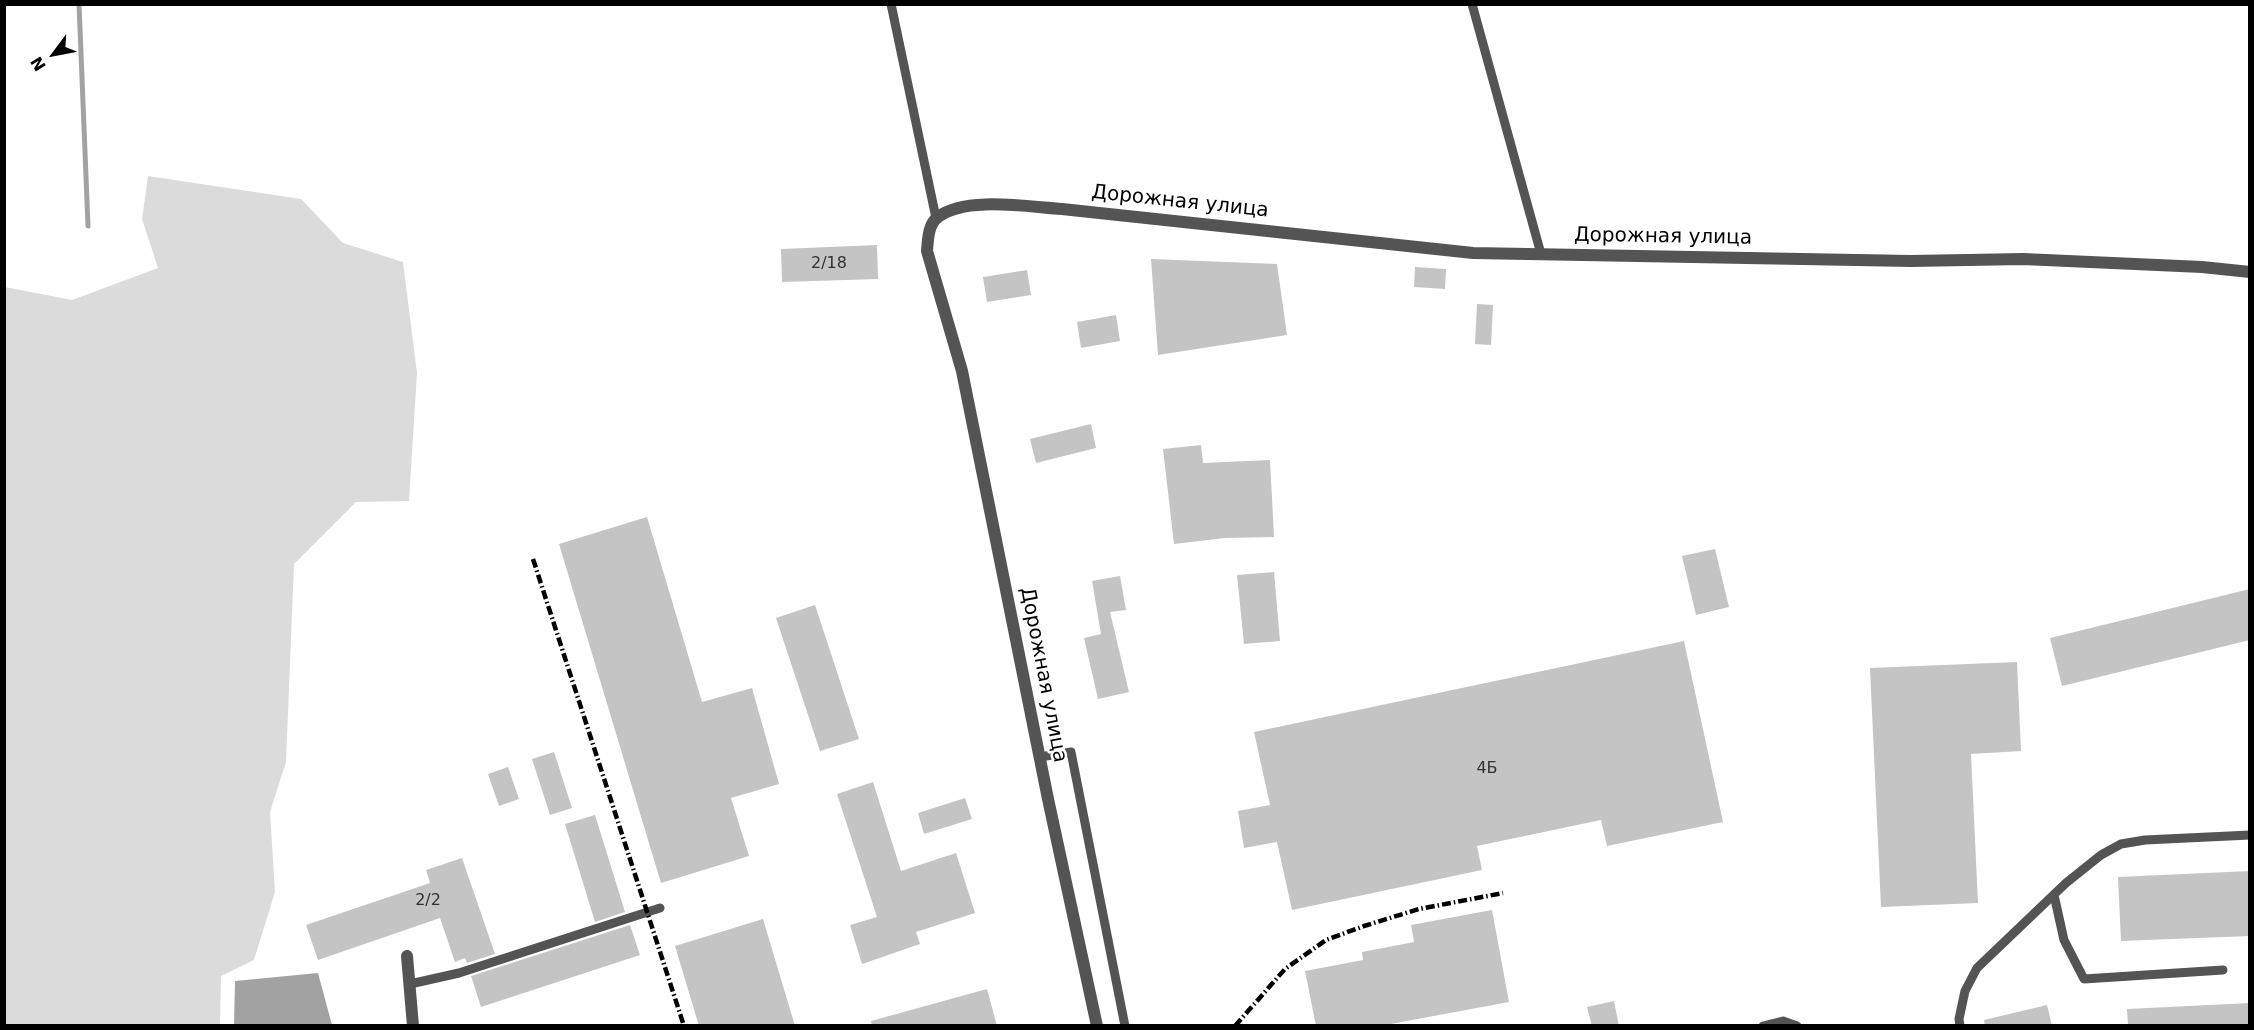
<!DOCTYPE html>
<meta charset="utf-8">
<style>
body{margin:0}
#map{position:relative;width:2254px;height:1030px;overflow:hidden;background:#fff;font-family:"DejaVu Sans",sans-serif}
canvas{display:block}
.frame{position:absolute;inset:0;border:6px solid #000;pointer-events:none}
.north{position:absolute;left:24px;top:24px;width:60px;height:60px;-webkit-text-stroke:4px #fff;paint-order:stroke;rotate:238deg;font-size:16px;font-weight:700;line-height:24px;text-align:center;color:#000}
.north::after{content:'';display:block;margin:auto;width:21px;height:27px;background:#000;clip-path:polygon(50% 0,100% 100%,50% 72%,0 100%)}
</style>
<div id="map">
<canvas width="2254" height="1030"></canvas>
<div class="frame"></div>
<div class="north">N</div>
</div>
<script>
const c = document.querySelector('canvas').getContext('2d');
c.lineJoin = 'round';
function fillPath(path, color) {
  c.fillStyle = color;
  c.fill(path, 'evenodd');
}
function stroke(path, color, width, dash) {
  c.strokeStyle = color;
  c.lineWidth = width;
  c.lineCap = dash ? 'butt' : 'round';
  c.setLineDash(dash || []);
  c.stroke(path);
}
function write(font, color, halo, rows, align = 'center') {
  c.font = font + ' "DejaVu Sans",sans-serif';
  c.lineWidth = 5;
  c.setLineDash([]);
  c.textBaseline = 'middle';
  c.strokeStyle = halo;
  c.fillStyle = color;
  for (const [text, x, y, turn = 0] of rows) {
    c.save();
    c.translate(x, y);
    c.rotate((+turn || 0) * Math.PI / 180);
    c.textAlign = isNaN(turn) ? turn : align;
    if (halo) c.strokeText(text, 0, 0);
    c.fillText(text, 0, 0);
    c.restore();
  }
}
fillPath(new Path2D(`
 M148 176 301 199 343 243 403 262 417 373 409 501 356 502 294 564 286 762 270 812 275 892 254 960 221 976 220 1025H5V287L72 300 158 268 142 219Z`), '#dbdbdb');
fillPath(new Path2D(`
 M318 973 332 1025H234L235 981Z`), '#a2a2a2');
stroke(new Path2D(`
 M79 4 88 226`), '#a2a2a2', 5);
fillPath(new Path2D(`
 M877 245 878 279 782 282 781 249Z
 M1151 259 1277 264 1287 335 1158 355Z
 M1415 267 1446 269 1445 289 1414 287Z
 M1027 270 1031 295 987 302 983 277Z
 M1477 304 1493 305 1491 345 1475 344Z
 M1116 315 1120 341 1081 348 1077 322Z
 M1091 424 1096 448 1036 463 1030 439Z
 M1201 445 1203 463 1270 460 1274 537 1225 538 1174 544 1163 449Z
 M647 517 702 702 752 688 779 784 731 798 749 856 661 883 559 544Z
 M1715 549 1729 607 1696 615 1682 556Z
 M1274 572 1280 641 1244 644 1237 575Z
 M1120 576 1126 610 1110 612 1129 692 1098 699 1084 638 1101 634 1092 581Z
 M2250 589V640L2062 686 2050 638Z
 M815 605 859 739 820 751 776 618Z
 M1684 641 1723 822 1607 846 1601 820 1477 846 1482 870 1292 910 1277 842 1244 848 1238 811 1270 805 1254 732Z
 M2017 662 2021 751 1971 754 1978 903 1881 907 1870 668Z
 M554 752 572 808 550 815 532 759Z
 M508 767 519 799 499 806 488 774Z
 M873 782 901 871 956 853 975 913 916 932 920 944 862 964 850 925 877 917 837 794Z
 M965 798 972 819 924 834 918 813Z
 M595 815 625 912 595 922 565 824Z
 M462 858 495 954 467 963 465 958 455 962 440 918 318 960 306 925 430 883 426 870Z
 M2250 871V936L2121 941 2118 877Z
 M1492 910 1509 1002 1380 1026H1316L1305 971 1363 960 1362 952 1414 942 1411 925Z
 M763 919 795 1026H699L675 946Z
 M630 925 640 955 481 1007 471 976Z
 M987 989 997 1026H872L871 1021Z
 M1614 1001 1619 1026H1592L1587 1007Z
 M2250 1003V1026H2128L2127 1009Z
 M2047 1005 2052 1026H1985L1984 1020Z`), '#c4c4c4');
stroke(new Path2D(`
 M891 4 936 218
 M1472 4 1541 254
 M1040 757 1071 752 1125 1026
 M2054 895 2064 940 2084 979 2223 970
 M410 984 459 973 660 908
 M1763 1026 1783 1021 1797 1026
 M1960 1026 1959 1019 1965 991 1977 968 2066 883 2101 855 2121 844 2145 840 2250 835`), '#545454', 9);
stroke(new Path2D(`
 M407 956 413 1026
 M1097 1026 1048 799 962 371 927 251C928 240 928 224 938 217 966 196 1028 207 1062 209L1473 253 1911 261 2023 259 2202 267 2250 272`), '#545454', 12);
stroke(new Path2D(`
 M533 559 684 1026
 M1235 1026 1285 969 1326 940 1364 926 1419 909 1503 893`), '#000', 4.5, [9, 3, 1.5, 3]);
write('16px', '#313131', null, [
 ["2/18",829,264],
 ["4Б",1487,769],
 ["2/2",428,901]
]);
write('20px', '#000', '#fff', [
 ["Дорожная улица",1180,202,6],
 ["Дорожная улица",1663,237,1],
 ["Дорожная улица",1043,675,79]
]);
</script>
